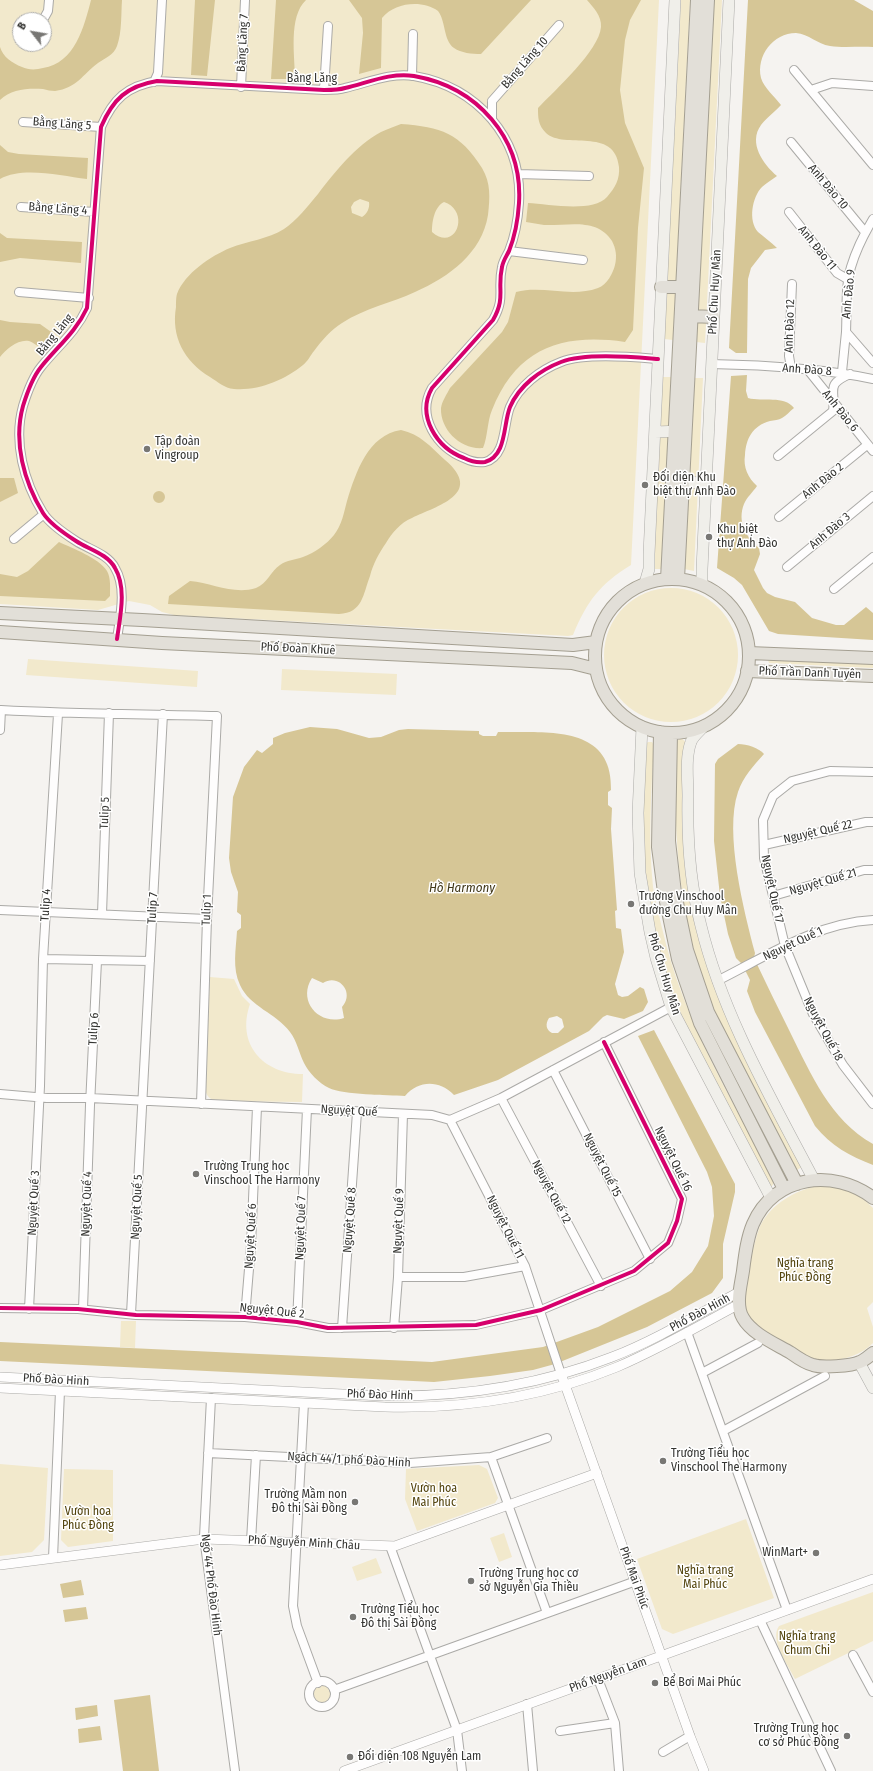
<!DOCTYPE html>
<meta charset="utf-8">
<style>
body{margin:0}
#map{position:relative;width:873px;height:1771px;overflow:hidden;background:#f5f3f0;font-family:"Fira Sans Condensed",sans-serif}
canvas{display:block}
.north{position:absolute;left:12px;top:12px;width:40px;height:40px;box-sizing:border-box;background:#fff;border:1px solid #aeaead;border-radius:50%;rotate:301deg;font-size:11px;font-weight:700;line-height:16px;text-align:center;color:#343431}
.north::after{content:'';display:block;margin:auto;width:14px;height:18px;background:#787774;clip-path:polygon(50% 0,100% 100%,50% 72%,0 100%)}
</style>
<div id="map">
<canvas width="873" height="1771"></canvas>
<div class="north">B</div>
</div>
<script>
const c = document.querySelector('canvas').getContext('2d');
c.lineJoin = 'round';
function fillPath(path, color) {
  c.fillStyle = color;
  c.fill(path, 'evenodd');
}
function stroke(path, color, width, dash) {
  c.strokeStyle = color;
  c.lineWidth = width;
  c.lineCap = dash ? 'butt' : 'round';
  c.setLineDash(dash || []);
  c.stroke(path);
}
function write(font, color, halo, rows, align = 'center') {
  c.font = font + ' "Fira Sans Condensed",sans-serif';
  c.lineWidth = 3;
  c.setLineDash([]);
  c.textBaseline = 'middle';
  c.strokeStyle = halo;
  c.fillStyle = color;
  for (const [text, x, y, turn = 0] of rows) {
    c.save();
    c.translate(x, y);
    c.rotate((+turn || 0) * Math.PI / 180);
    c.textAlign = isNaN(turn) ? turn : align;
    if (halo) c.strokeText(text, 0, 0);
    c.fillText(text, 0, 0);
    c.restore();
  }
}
fillPath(new Path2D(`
 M0 0H659L631 565C600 584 587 601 573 635L568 636 174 615 162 612 150 605 129 601 98 610 0 604ZM20 20H44V44H20Z
 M681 0H690L673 340 664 339Z
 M713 0H722L705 343 696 342Z
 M662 377H672L663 569H653Z
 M693 378H703L694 571 684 569Z
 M604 655a67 67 0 1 1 134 0a67 67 0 1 1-134 0Z
 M28 659 198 671 197 687 26 675Z
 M770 659 873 664V668L769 663 768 660Z
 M282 669 397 674 396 695 281 690Z
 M681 738 686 742 698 933 802 1167 797 1170 794 1169C764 1111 730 1053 707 992 678 911 672 826 677 741Z
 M648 742H652L654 745C651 792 648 839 653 887 655 901 659 915 662 928 683 1020 731 1099 775 1181L772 1186H769L675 1005 654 931 644 872 643 811 646 744Z
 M210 977 234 979 242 996 250 1004C236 1044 263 1074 303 1074L302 1102 217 1101C208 1099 206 1095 205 1087Z
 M832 1186C848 1190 861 1195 873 1208V1302L867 1308 873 1327V1343C859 1358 830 1364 811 1359L751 1322C741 1309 746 1293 748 1278 751 1262 753 1245 759 1229 767 1208 791 1192 813 1187 819 1186 826 1187 832 1186Z
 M121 1321H136L135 1348 120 1347Z
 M0 1464 48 1468 44 1540 32 1552 0 1556Z
 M479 1465 487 1469 498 1498 495 1503 417 1531 405 1499 406 1469Z
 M64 1469 113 1470V1541L68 1547 61 1540Z
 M746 1519 774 1598 673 1634 662 1629 637 1559Z
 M504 1533 512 1557 499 1562 490 1538Z
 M376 1558 382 1573 357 1581 352 1567Z
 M873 1592V1641L795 1679C788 1665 769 1640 779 1626Z
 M313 1694a9 9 0 1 1 18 0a9 9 0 1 1-18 0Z`), '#f2e9cc');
fillPath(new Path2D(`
 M91 0H122C121 14 122 32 117 46 114 55 105 58 98 63 82 75 77 88 55 91 51 91 47 90 43 89 28 88 11 89 0 100V47C3 57 12 63 22 67 28 70 36 70 43 68 75 63 84 27 91 0Z
 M195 0H215L207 76 191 75Z
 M276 0H306C288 17 295 56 295 79H271Z
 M349 0H531L481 54C472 54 461 53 454 48 443 40 446 21 438 11 423 0 395 2 382 18L381 68 359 74 363 33 362 18Z
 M587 0H641L630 20 625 40 620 90 625 123 644 168 638 228 633 330 625 342C562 333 517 348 492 410 487 422 488 436 483 448 461 450 440 430 441 408 442 401 447 394 450 388L502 332 508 322 516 292C543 285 571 298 598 288 607 285 613 273 615 265 617 256 616 249 612 241 597 217 567 226 544 225 538 224 532 223 526 222L528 203C548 204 593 213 607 197 615 188 620 179 619 167 615 126 564 150 546 133 538 125 538 118 538 108 555 90 599 51 601 27 602 16 593 7 587 0Z
 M748 0H854L873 11V47C859 46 844 48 830 46 817 44 809 34 796 33 773 33 756 56 761 78 764 88 775 97 781 105 775 112 766 118 761 125 748 143 763 164 777 176 772 180 766 183 762 187 752 197 748 221 758 232 764 237 771 242 777 248L765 250 751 268 748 279 747 353H736L729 348Z
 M401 124C441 127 460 133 482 168 491 183 490 198 488 215 482 253 449 277 415 292 391 303 365 308 342 323 331 330 322 340 314 351 310 356 308 361 303 365 285 380 258 391 234 389 224 388 218 382 210 377 184 361 171 337 176 307 176 303 176 297 177 294 185 273 211 256 230 248 248 241 268 239 284 229 297 220 308 206 318 194 335 172 355 146 381 132 387 129 394 127 401 124ZM360 199 369 202C370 208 367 214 362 217L352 213 351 207 354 202ZM444 202C471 211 456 253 432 232 432 222 434 207 444 202Z
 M0 145 8 152 19 154 88 158 87 179C61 176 23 166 0 179Z
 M0 233 7 238 82 242 81 263 20 258 0 262Z
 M0 320 10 322 40 324 54 334 41 348C37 346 33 342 29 341 18 339 6 349 0 357Z
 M747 375 746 391 748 398C763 402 784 395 794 408 790 411 786 416 782 418 779 420 774 420 770 421 752 426 746 439 745 455 743 467 748 478 757 486 753 492 747 497 744 504 737 522 746 537 759 548L760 554 754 570 763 588 767 593 775 597 795 602 812 618 836 625H844L866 607 873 613V640L778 634 769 631 742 585 734 578 717 568 731 376Z
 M401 430C420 434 431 447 445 460 485 494 436 506 412 518 400 523 392 533 386 543 379 553 373 564 370 576 363 594 363 613 339 614L168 604 169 596 190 581C212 583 234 595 256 588 267 584 271 571 280 565 287 560 295 560 303 557 314 553 327 544 334 535 342 525 344 512 347 501 356 472 368 435 401 430Z
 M0 478H14L18 493 0 502Z
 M153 497a6 6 0 1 1 12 0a6 6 0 1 1-12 0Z
 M59 542C72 548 99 558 107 571 111 578 110 588 110 596L105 601 0 596V574L17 577 28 571Z
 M310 727 337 729 369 738 381 737 399 730 408 729 479 731V734L483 736H496L498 732C544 733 613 723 611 790L608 792V805L612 808 611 829 617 910 615 911 616 928 621 929 624 952 615 984 618 995 622 997 628 996 640 987 644 989 648 1002 643 1011 624 1019 607 1015 603 1017 589 1031 498 1080 454 1095C439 1080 419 1080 405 1096 388 1095 343 1095 329 1088 319 1083 309 1073 304 1063 299 1053 297 1041 290 1032 276 1013 250 1007 240 985 232 968 236 949 237 931L241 928V915L237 912 238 892 231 872 229 858 233 797 244 767 257 750 262 753 273 744V738L285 733ZM312 978 323 983C339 973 355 993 342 1007L344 1018C319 1026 297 1001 312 978ZM557 1016 562 1019 564 1027 558 1033H552C546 1030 545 1024 549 1018Z
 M738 744C747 744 759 748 764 754 754 765 743 777 738 792 724 833 744 911 755 953L754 958C766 983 778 1008 790 1032 811 1074 830 1120 873 1144V1165C850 1156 831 1146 815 1126L755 1012 747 991 750 980 742 964 736 958 728 934 720 896 714 841 715 764 718 759Z
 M654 1030 735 1184V1192L723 1244V1278L712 1293 647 1327 555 1364 533 1370 490 1376 434 1382 0 1361V1342L432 1362 543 1347 598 1327 670 1291 692 1272 708 1246 714 1216 712 1187 707 1172 638 1036Z
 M81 1580 84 1595 63 1598 60 1584Z
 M86 1607 88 1619 65 1622 63 1610Z
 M150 1695 159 1771H123L114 1700Z
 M97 1705 98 1716 76 1720 75 1708Z
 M100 1726 102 1740 79 1743 78 1729Z`), '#d6c696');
const minor = new Path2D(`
 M43 20 48 11 49 0
 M794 70 873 165
 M412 76 413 34
 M154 82 158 73 162 0
 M241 87 245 0
 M324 90 328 26
 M811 90 832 83 873 86
 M492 101 559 25
 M492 101V119
 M23 122 101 127
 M791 142 865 232
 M518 174 589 176
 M21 207 94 212
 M789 212 837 273 849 280
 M873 219C864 234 856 250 851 267 845 287 847 311 846 332L873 363
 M509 251 583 260
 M19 292 89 298
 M711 364C765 365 820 368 873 379
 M791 368 789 356 792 284
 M808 370 873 451
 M842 372 846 332
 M778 456 833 411C836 389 825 385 850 374
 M779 517 867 445
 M14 539 44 514
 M787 567 873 496
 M834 589 873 557
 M117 639C120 617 127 588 115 568 108 554 88 549 76 541 65 534 50 524 43 513 24 482 13 442 23 406 27 393 32 378 41 367 57 347 76 332 87 308L101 127C113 99 127 86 157 81L324 90C331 90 339 90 345 88 367 83 391 72 414 76 477 87 523 138 519 203 518 219 515 236 509 251 506 257 503 261 502 267 497 290 506 297 493 320L432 388C416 416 437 448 464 458 470 461 478 463 485 462 507 456 503 424 510 407 519 386 540 370 561 362 585 353 631 357 658 359
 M0 730 1 710C73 714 145 714 217 716L207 919 201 1104
 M873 772 830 771 792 781 773 796 763 820 764 858 785 946 813 1014 843 1065 873 1104
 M764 845 866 822H873
 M773 896 864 870H873
 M0 910 207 919
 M102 914 109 713
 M43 959 150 961
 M717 981C767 956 816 923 873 920
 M553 1070 650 1259
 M0 1094 47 1098H90L432 1115 450 1120 501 1098 671 1007
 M501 1098 601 1286
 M450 1120 525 1266 561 1374
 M398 1277H464L525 1266
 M0 1308 78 1309 136 1315 245 1317 297 1322 328 1328 476 1325 541 1310 634 1271 668 1243 677 1221 682 1199 604 1042
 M29 1309 40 1086 43 959 58 714
 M83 1309 90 1105 97 961
 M131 1314 163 714
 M245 1317 251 1245 257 1107
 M297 1322 307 1109
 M342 1328 357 1112
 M394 1328 398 1277 403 1114
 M687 1332 787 1610
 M702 1373 758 1343
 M211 1398 204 1537 235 1771
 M304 1403 293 1606 297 1626 318 1683
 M723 1431 825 1376
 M208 1453 410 1463 491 1457
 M251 1541 256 1455
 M390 1546 457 1730 462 1771
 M53 1558 60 1391
 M547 1613 491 1457 547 1438
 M760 1620 831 1771
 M853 1655 873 1692
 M598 1679 615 1723 619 1771
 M309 1694a13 13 0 1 1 26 0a13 13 0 1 1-26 0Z
 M334 1690 636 1581
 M527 1704 533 1771
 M560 1731 615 1723
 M663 1752 690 1736`);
const tertiary = new Path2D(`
 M0 1377 383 1396C462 1397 538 1386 612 1357 656 1340 698 1314 739 1292
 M563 1379 690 1736 704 1771
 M0 1388 385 1407C464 1409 544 1397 617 1367 659 1349 699 1326 739 1304
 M0 1565 204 1539 395 1546 597 1473
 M344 1771 873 1579`);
const secondary = new Path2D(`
 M655 432 682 431
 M682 482 706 483
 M645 583 649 569V554L675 0
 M702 584V569L729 0
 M704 726C700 731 693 736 691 742 685 758 688 780 688 796 687 840 690 884 701 926 723 1016 771 1098 814 1180
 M642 727 638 813 640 873 650 932 656 958 671 1007 771 1198
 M859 1362 873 1388`);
const primary = new Path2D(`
 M661 287H683
 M692 316 713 317
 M595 656a77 77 0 1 1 154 0a77 77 0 1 1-154 0Z
 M667 579 697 0
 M678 579 708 0
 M0 613 142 620 573 645 596 642
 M0 632 162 643 572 663 596 669
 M749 653 873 658
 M747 671 873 676
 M660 732 658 847 664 892 678 959 700 1023 784 1189
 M671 733 669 841 675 893 687 950 708 1012 797 1184
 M873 1198C834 1168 774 1175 753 1224 747 1238 745 1255 743 1271 741 1285 735 1305 743 1318 752 1334 776 1344 791 1353 798 1358 805 1363 813 1365 822 1368 851 1366 860 1362 865 1360 869 1356 873 1353`);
stroke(minor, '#abaaa7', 10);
stroke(tertiary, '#abaaa7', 10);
stroke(secondary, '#abaaa7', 12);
stroke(primary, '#a49f91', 14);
stroke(minor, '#fefdfd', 8);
stroke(tertiary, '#fefdfd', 9);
stroke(secondary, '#f0efea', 11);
stroke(primary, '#e2dfd8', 12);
stroke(new Path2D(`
 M117 639C120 617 127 588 115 568 108 554 88 549 76 541 65 534 50 524 43 513 24 482 13 442 23 406 27 393 32 378 41 367 57 347 76 332 87 308L101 127C113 99 127 86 157 81L324 90C331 90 339 90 345 88 367 83 391 72 414 76 477 87 523 138 519 203 518 219 515 236 509 251 506 257 503 261 502 267 497 290 506 297 493 320L432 388C416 416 437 448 464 458 470 461 478 463 485 462 507 456 503 424 510 407 519 386 540 370 561 362 585 353 631 357 658 359
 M0 1308 78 1309 136 1315 245 1317 297 1322 328 1328 476 1325 541 1310 634 1271 668 1243 677 1221 682 1199 604 1042`), '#d6006c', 4);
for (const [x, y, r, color] of [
 [147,449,4,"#787774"],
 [645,485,4,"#787774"],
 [709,537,4,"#787774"],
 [631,904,4,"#787774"],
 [196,1174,4,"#787774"],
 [663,1461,4,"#787774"],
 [355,1502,4,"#787774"],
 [816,1553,4,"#787774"],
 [471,1581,4,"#787774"],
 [353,1617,4,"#787774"],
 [655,1683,4,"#787774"],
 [847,1736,4,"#787774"],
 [350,1757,4,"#787774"]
]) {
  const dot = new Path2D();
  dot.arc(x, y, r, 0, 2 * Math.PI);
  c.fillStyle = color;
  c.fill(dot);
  stroke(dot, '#fff', 1.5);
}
write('12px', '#343431', '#fff', [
 ["Bằng Lăng 7",243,43,-87],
 ["Bằng Lăng 10",525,63,-49],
 ["Bằng Lăng",312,79],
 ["Bằng Lăng 5",62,124,4],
 ["Anh Đào 10",828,187,50],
 ["Bằng Lăng 4",58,209,4],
 ["Anh Đào 11",817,248,51],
 ["Phố Chu Huy Mân",715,292,-87],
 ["Anh Đào 9",849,294,-84],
 ["Anh Đào 12",790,326,-88],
 ["Bằng Lăng",55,335,-50],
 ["Anh Đào 8",807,370,4],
 ["Anh Đào 6",840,411,51],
 ["Anh Đào 2",823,481,-39],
 ["Anh Đào 3",830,531,-40],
 ["Phố Đoàn Khuê",298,649,3],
 ["Phố Trần Danh Tuyên",810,673,2],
 ["Tulip 5",105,813,-88],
 ["Nguyệt Quế 22",818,832,-13],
 ["Nguyệt Quế 21",823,882,-16],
 ["Nguyệt Quế 17",772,889,78],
 ["Tulip 4",46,905,-87],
 ["Tulip 7",153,908,-87],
 ["Tulip 1",207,910,-88],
 ["Nguyệt Quế 1",793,944,-25],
 ["Phố Chu Huy Mân",664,974,73],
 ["Tulip 6",94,1029,-87],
 ["Nguyệt Quế 18",823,1029,62],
 ["Nguyệt Quế",349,1111,3],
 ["Nguyệt Quế 16",673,1159,64],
 ["Nguyệt Quế 15",602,1165,63],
 ["Nguyệt Quế 12",551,1192,62],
 ["Nguyệt Quế 3",34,1203,-87],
 ["Nguyệt Quế 4",87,1204,-88],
 ["Nguyệt Quế 5",137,1207,-87],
 ["Nguyệt Quế 8",350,1220,-86],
 ["Nguyệt Quế 9",399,1221,-88],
 ["Nguyệt Quế 11",505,1227,63],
 ["Nguyệt Quế 7",301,1228,-88],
 ["Nguyệt Quế 6",251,1236,-87],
 ["Nguyệt Quế 2",272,1311,6],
 ["Phố Đào Hinh",700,1313,-28],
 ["Phố Đào Hinh",56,1380,3],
 ["Phố Đào Hinh",380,1395,2],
 ["Ngách 44/1 phố Đào Hinh",349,1460,3],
 ["Phố Nguyễn Minh Châu",304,1543,3],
 ["Phố Mai Phúc",634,1578,70],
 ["Ngõ 44 Phố Đào Hinh",211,1585,83],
 ["Phố Nguyễn Lam",608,1675,-20]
]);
write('12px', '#343431', '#fff', [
 ["Tập đoàn",155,442],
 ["Vingroup",155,456],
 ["Đối diện Khu",653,478],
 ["biệt thự Anh Đào",653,492],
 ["Khu biệt",717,530],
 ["thự Anh Đào",717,544],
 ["Trường Vinschool",639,897],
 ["đường Chu Huy Mân",639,911],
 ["Trường Trung học",204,1167],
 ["Vinschool The Harmony",204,1181],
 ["Trường Tiểu học",671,1454],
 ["Vinschool The Harmony",671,1468],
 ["Trường Mầm non",347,1495,"right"],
 ["Đô thị Sài Đồng",347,1509,"right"],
 ["WinMart+",808,1553,"right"],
 ["Trường Trung học cơ",479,1574],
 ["sở Nguyễn Gia Thiều",479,1588],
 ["Trường Tiểu học",361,1610],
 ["Đô thị Sài Đồng",361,1624],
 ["Bể Bơi Mai Phúc",663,1683],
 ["Trường Trung học",839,1729,"right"],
 ["cơ sở Phúc Đồng",839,1743,"right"],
 ["Đối diện 108 Nguyễn Lam",358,1757]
], 'left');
write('12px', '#53440d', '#fff', [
 ["Nghĩa trang",805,1264],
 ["Phúc Đồng",805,1278],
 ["Vườn hoa",434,1489],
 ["Mai Phúc",434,1503],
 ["Vườn hoa",88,1512],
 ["Phúc Đồng",88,1526],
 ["Nghĩa trang",705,1571],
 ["Mai Phúc",705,1585],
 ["Nghĩa trang",807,1637],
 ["Chum Chi",807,1651]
]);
write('italic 13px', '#413819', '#fff', [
 ["Hồ Harmony",462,888]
]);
</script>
